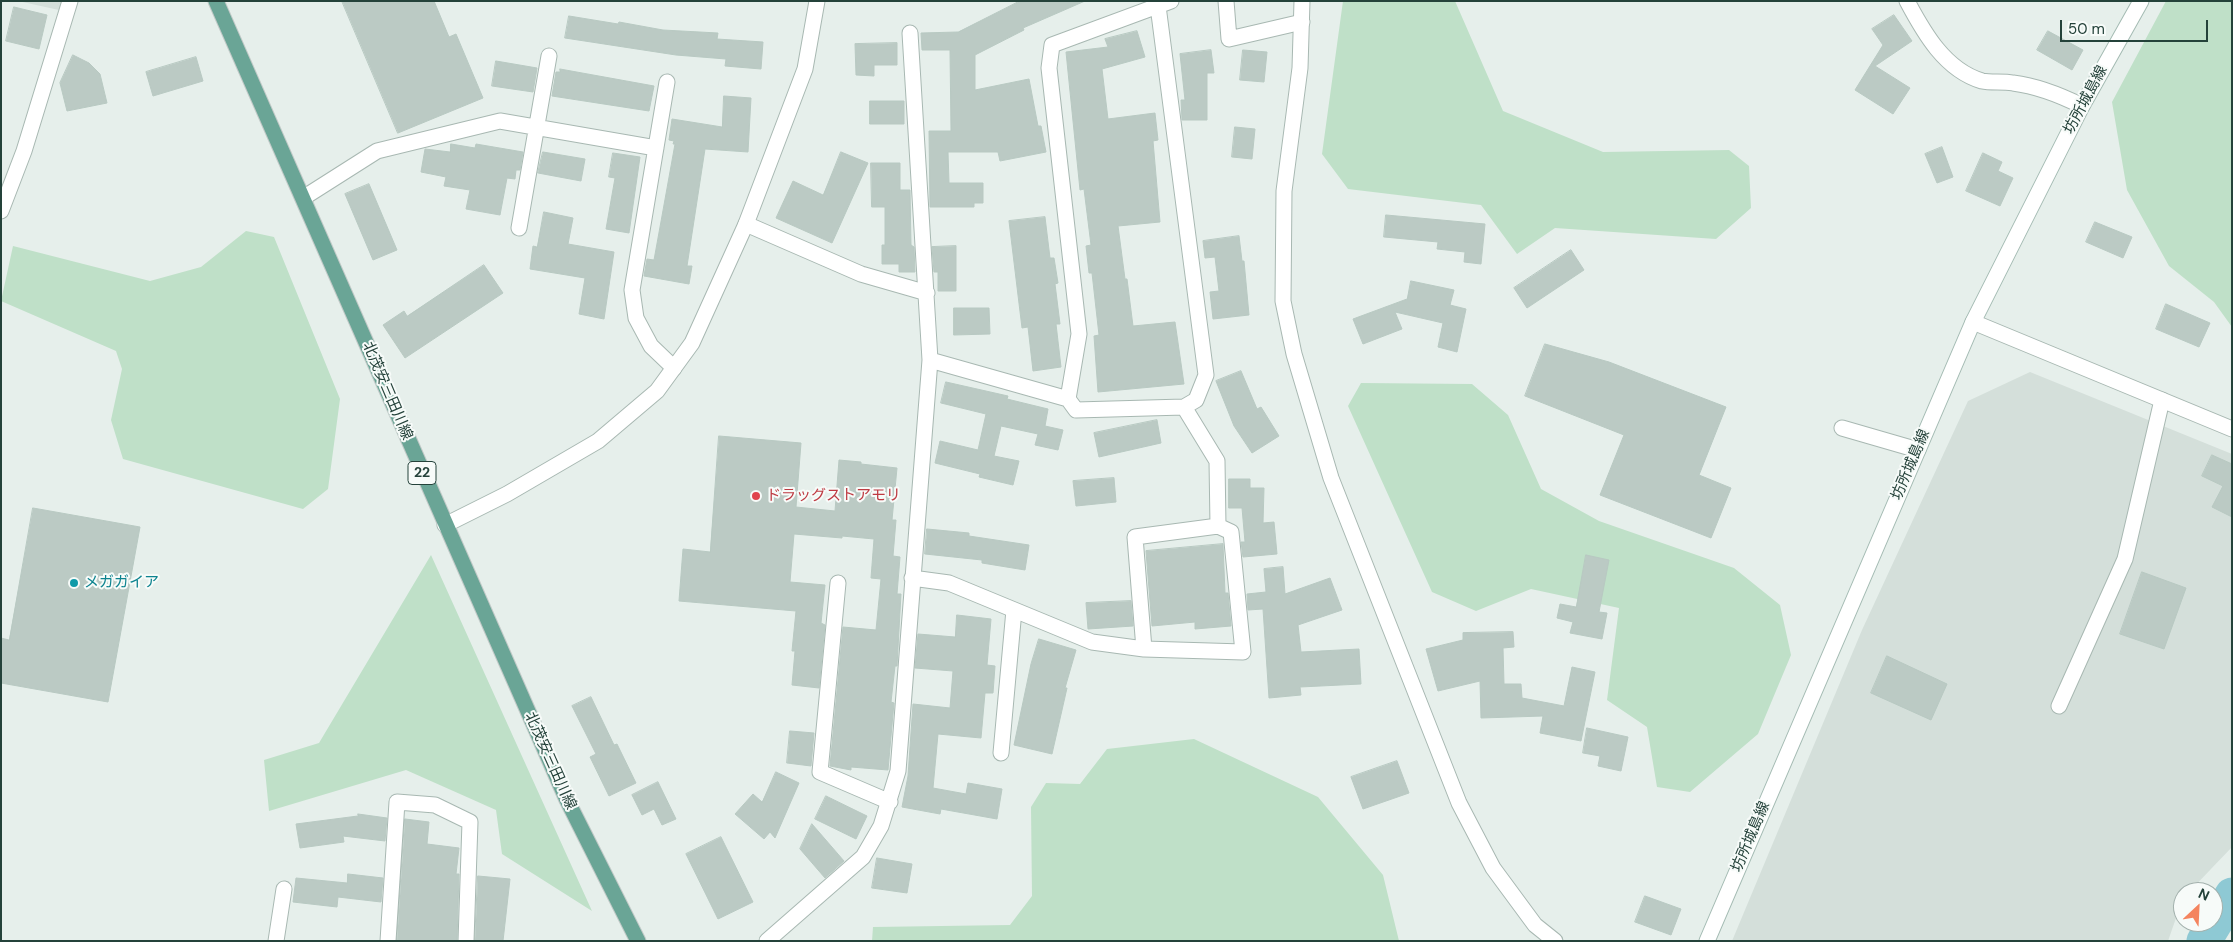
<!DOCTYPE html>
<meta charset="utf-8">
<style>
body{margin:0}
#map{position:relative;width:2233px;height:942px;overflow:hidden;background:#e6efeb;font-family:"DM Sans",sans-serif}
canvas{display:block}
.frame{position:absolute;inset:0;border:2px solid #24423a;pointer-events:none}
.north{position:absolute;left:2173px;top:882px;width:50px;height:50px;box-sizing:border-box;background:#f7fbf9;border:1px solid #a3b1ad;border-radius:50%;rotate:25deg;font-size:14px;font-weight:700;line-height:20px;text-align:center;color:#24423a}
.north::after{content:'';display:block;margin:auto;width:18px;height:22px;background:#f4845f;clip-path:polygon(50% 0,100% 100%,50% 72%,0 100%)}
.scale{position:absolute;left:2060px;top:20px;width:148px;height:22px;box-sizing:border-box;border:2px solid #24423a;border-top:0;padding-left:6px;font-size:15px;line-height:18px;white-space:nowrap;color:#24423a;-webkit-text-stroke:4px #f7fbf9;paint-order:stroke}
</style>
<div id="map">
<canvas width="2233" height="942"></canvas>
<div class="frame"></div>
<div class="north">N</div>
<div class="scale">50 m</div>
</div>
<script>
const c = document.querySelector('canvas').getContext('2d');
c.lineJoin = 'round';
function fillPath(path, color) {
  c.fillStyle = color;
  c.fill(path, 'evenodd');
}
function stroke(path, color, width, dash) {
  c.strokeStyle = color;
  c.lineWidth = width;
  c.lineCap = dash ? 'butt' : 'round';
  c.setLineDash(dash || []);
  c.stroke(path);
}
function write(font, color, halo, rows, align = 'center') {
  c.font = font + ' "DM Sans","Noto Sans JP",sans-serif';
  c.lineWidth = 4;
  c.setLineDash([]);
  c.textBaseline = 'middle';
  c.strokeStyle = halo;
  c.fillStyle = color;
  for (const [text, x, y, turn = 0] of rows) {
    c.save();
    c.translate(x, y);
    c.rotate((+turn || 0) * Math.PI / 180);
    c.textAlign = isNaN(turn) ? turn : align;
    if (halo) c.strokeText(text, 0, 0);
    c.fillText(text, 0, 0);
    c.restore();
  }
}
fillPath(new Path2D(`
 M18 1H62L59 10Z
 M2030 372 2232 454V847L2189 892H2183V898L2168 941H1732L1862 630 1968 401Z`), '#d4dfda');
fillPath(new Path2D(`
 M1343 1H1455L1503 111 1603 152 1729 150 1749 166 1751 208 1716 239 1555 228 1517 254 1481 205 1348 189 1322 154Z
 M2166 1H2232V327L2214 302 2169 266 2127 190 2112 102Z
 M246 231 274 237 340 399 328 489 303 509 123 459 111 420 122 369 116 351 1 301 13 246 150 281 201 267Z
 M1361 383 1472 384 1508 415 1541 489 1599 521 1734 568 1780 605 1791 655 1758 734 1690 792 1657 787 1647 727 1607 700 1619 608 1531 589 1476 611 1432 592 1348 406Z
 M431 555 592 911 502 854 496 810 406 770 269 811 264 760 319 743Z
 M1194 739 1318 797 1383 875 1399 941H872L873 927 1010 925 1032 896 1031 807 1046 783 1080 784 1107 749Z`), '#bfe0c8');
stroke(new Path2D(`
 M2204 941 2232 895`), '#8ec9d4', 35);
const building = new Path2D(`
 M342 1H434L449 37 456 34 483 98 398 133Z
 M1020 1H1085L1023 28 1024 30 975 55V90L1029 79 1038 126H1041L1046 152 1000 161 998 152H948L949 183H983V203H974V207H930L929 131H951L950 50H922L921 33 958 32Z
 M14 7 47 15 39 49 6 41Z
 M1894 15 1912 41 1875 66 1910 88 1893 114 1855 90 1883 45 1872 29Z
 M569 16 618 24 619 22 663 30 718 33 717 39 763 42 761 69 725 66 726 59 676 55 565 38Z
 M1137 31 1145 57 1102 69 1108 119 1155 113 1158 140 1153 141 1160 222 1118 226 1125 279H1127L1133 326 1175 322 1184 384 1098 392 1094 336 1099 335 1092 273H1089L1086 246 1091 245 1084 189 1080 190 1066 52 1108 47 1105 39Z
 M2048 31 2083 50 2072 70 2037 50Z
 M897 43V65H874V76L856 75 855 44Z
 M1211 50 1214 73H1207V120H1182L1181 100H1185L1180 54Z
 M1243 50 1267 52 1264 82 1240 80Z
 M73 55 89 63 100 74 107 103 67 111 60 83Z
 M196 57 203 81 153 96 146 72Z
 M496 61 537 68 533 92 492 86Z
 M560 69 654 86 649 111 552 96 556 72H560Z
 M724 96 751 98 748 152 705 149 687 266H692L689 284 644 276 647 259 654 260 662 216 675 144H673L674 141 669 140 672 119 722 127Z
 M870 101H904V124H870Z
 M1235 127 1255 129 1252 159 1232 157Z
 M451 144 475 148 476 144 523 152 520 170H516L515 179 507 178 500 215 466 209 470 190 444 186 446 177 421 172 425 149 450 152Z
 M1942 147 1953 177 1937 183 1925 154Z
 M543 152 585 159 581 181 538 173Z
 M841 152 868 163 832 243 776 218 793 181 823 195Z
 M613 153 640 157 629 233 606 229 615 178 609 177Z
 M1983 153 2002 162 1998 171 2013 178 2000 206 1966 191Z
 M871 163H900V190H910L911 245 914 247 915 272H899V264H882V245H885V207H872Z
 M369 184 397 250 373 260 345 194Z
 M544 212 573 218 568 244 614 252 604 319 579 314 585 278 530 269 533 246 537 247Z
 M1386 215 1485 224 1481 264 1464 262 1465 252 1437 249 1438 242 1384 237Z
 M1045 217 1050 258H1054L1058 283 1055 284 1060 324H1056L1061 367 1033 371 1028 327 1022 328 1009 221Z
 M2095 222 2132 237 2123 258 2086 242Z
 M1239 236 1242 261H1244L1249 315 1213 319 1210 292 1219 291 1215 257 1205 258 1203 241Z
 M956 246V291H938V272H934L932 247Z
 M1571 250 1584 270 1527 308 1514 288Z
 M484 265 503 293 405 358 383 325 404 311 407 316Z
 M1411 281 1454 290 1450 305 1466 309 1457 352 1438 347 1443 323 1395 312 1402 329 1363 344 1353 319 1407 299Z
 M2166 304 2210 323 2199 347 2156 329Z
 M954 308H989L990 334 954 335Z
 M1545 344 1609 362 1726 407 1699 475 1731 488 1711 538 1600 495 1624 435 1525 396Z
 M1241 371 1257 409 1261 407 1279 436 1252 453 1234 426 1216 381Z
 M946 382 1008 396 1007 399 1048 409 1045 426 1063 430 1058 450 1035 445 1038 434 1001 426 994 456 1019 461 1013 485 979 477 980 474 935 463 940 441 978 450 986 414 941 403Z
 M1157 420 1161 443 1099 457 1094 433Z
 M719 436 801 443 796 507 835 511 839 460 861 462V464L897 468 892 520H896L893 556 900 557 897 594H901L897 666H895L891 702 894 703 888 770 851 767V770L830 766 843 627 876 630 881 579 871 578 874 539 842 536V538L794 534 790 582 825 585 821 623 825 625 819 688 792 685 795 651H792L796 611 679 601 683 549 710 552Z
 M2212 455 2232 464V517L2212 507 2223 486 2202 476Z
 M1114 478 1116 502 1076 506 1073 481Z
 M1229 479H1250V488H1264L1263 523 1274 522 1277 554 1243 557 1241 542H1245L1242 508H1229Z
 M33 508 140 527 108 702 1 683V638L9 640Z
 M927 529 969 533V536L1029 545 1025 570 982 563V560L925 554Z
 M1223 544 1225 593H1228L1231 626 1195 629V622L1152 626 1146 551Z
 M1586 555 1609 560 1599 612 1607 613 1602 639 1570 633 1573 622 1557 618 1560 604 1576 607Z
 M1283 567 1285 594 1330 578 1342 610 1298 625 1301 652 1359 649 1361 684 1300 687 1301 695 1269 698 1263 609 1248 610 1247 594 1266 592 1264 569Z
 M2142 572 2186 588 2164 649 2120 634Z
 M1131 601 1133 626 1088 629 1086 603Z
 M957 615 991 619 987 665 995 666 993 693H985L981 738 938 734 933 788 966 794 968 783 1002 789 997 819 941 809 940 814 902 807 908 776 913 704 950 708 953 671 915 668 918 634 955 637Z
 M1513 632 1514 647 1503 648 1504 684H1521L1522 698 1564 706 1572 667 1595 672 1581 741 1540 733 1543 716 1481 718 1480 681 1438 691 1426 649 1463 640V633Z
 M1039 639 1076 650 1065 688H1067L1052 754 1014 745 1031 664Z
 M1887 656 1947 684 1931 720 1871 693Z
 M591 697 614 745 617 744 636 783 609 796 590 757 596 754 572 706Z
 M1587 728 1628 737 1621 771 1598 766 1600 756 1583 753Z
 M790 731 814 733 811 766 787 763Z
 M1397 761 1409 793 1363 809 1351 777Z
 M776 772 799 783 775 838 770 832 764 839 735 814 753 794 762 802Z
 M658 782 676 819 662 825 654 809 642 815 632 795Z
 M826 796 867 816 856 839 815 819Z
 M358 814 387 818 385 841 343 836 344 842 300 848 296 824 358 816Z
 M405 819 429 822 427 844 459 848 456 874H459L457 941H397Z
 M812 824 844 861 825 878 800 849Z
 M721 837 753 902 718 919 686 854Z
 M877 858 912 864 907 893 872 888Z
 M348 874 383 878 381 902 338 897 337 907 293 902 296 878 347 883Z
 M478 876 510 879 503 941H475Z
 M1645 896 1681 909 1671 935 1635 922Z`);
fillPath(building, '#bbcac4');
stroke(building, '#b8c9c2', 1);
const minor = new Path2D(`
 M1226 1 1229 39 1302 22
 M1907 1C1924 33 1945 70 1982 81 1991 83 2003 81 2013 83 2037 86 2060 95 2082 106
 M667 82 632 290 636 318 651 346 674 368
 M303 198 377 151 500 121 656 148
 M1 211 24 151 70 1
 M746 224 861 274 927 293
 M519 228 549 56
 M930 360 1068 399 1076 410 1184 407 1196 400 1206 375 1158 6
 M1068 399 1079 334 1049 68 1052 45 1171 1
 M1842 428 1918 450
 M912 578 949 583 1092 642 1144 649 1243 652 1231 532 1218 526 1217 461 1184 407
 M838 583 820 772 890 802
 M1144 649 1135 537 1218 526
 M2059 706 2125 559 2162 400
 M1001 753 1014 610
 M276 941 284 889
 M388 941 397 802 435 805 470 822 466 941
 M767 941 863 857 881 826 898 771 930 360 910 33`);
const tertiary = new Path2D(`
 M1302 1 1300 68 1284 191 1283 301 1294 354 1331 478 1459 803 1493 868 1535 925 1555 941
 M1973 322 2232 429
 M445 525 507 494 598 441 657 391 692 343 746 224 805 69 817 1`);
const secondary = new Path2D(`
 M1707 941 1973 322 2082 106 2141 1`);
const primary = new Path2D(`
 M216 1 567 800 638 941`);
stroke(minor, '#a8b8b2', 17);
stroke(tertiary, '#a8b8b2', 17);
stroke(secondary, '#a4bbb3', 17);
stroke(primary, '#c2cac8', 17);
stroke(minor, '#fff', 15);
stroke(tertiary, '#fff', 15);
stroke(secondary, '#fff', 15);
stroke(primary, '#6aa596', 15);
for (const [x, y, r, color] of [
 [756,496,5,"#e0444e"],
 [74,583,5,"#0f9aa8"]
]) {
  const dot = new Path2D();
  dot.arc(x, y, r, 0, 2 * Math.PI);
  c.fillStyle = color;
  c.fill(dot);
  stroke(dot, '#f7fbf9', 2);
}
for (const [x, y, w] of [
 [422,473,28]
]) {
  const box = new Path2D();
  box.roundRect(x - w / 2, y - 11.5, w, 23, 4);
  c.fillStyle = '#f7fbf9';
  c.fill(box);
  stroke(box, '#24423a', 1);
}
write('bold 14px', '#24423a', null, [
 ["22",422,473]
]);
write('15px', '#24423a', '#f7fbf9', [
 ["坊所城島線",2086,100,-62],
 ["北茂安三田川線",387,391,67],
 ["坊所城島線",1911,465,-67],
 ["北茂安三田川線",550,761,66],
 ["坊所城島線",1751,837,-67]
]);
write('15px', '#be3a42', '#f7fbf9', [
 ["ドラッグストアモリ",766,496]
], 'left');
write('15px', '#0d838f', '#f7fbf9', [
 ["メガガイア",84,583]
], 'left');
</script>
